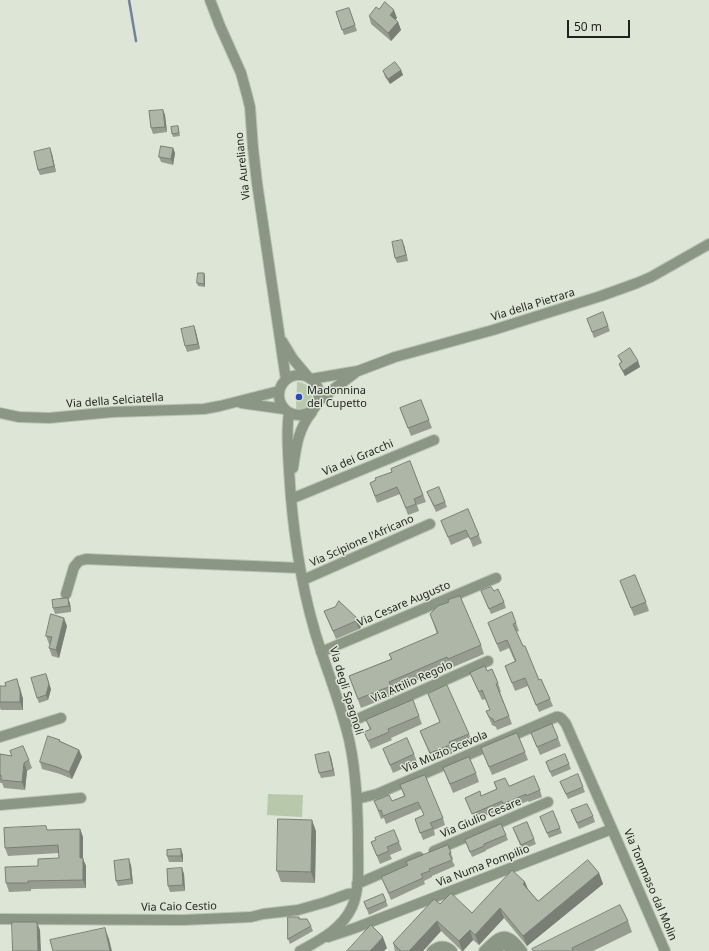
<!DOCTYPE html>
<style>
body{margin:0}
#map{position:relative;width:709px;height:951px;overflow:hidden;background:#dde5d6;font-family:"Noto Sans",sans-serif}
canvas{display:block}
.scale{position:absolute;left:567px;top:20px;width:63px;height:18px;box-sizing:border-box;border:2px solid #1e211c;border-top:0;padding-left:5px;font-size:12px;line-height:14px;white-space:nowrap;color:#1e211c;-webkit-text-stroke:3px #dde5d6;paint-order:stroke}
</style>
<div id="map">
<canvas width="709" height="951"></canvas>
<div class="scale">50 m</div>
</div>
<script>
const c = document.querySelector('canvas').getContext('2d');
c.lineJoin = 'round';
function fillPath(path, color) {
  c.fillStyle = color;
  c.fill(path, 'evenodd');
}
function stroke(path, color, width, dash) {
  c.strokeStyle = color;
  c.lineWidth = width;
  c.lineCap = dash ? 'butt' : 'round';
  c.setLineDash(dash || []);
  c.stroke(path);
}
function write(font, color, halo, rows, align = 'center') {
  c.font = font + ' "Noto Sans",sans-serif';
  c.lineWidth = 3;
  c.setLineDash([]);
  c.textBaseline = 'middle';
  c.strokeStyle = halo;
  c.fillStyle = color;
  for (const [text, x, y, turn = 0] of rows) {
    c.save();
    c.translate(x, y);
    c.rotate((+turn || 0) * Math.PI / 180);
    c.textAlign = isNaN(turn) ? turn : align;
    if (halo) c.strokeText(text, 0, 0);
    c.fillText(text, 0, 0);
    c.restore();
  }
}
fillPath(new Path2D(`
 M297 382C319 383 316 412 296 410Z
 M268 794 303 795 302 817 267 815Z`), '#b7c8ab');
stroke(new Path2D(`
 M129 0 136 41`), '#73819d', 2.5);
const minor = new Path2D(`
 M210 0 220 26 241 73 247 95 250 107 253 148 257 183 286 380
 M282 341 293 359 309 378
 M279 395a20 20 0 1 1 40 0a20 20 0 1 1-40 0Z
 M311 379 358 371 395 357 493 330 601 296 637 283 651 277 709 244
 M318 401 327 395 331 391 355 373
 M241 403 284 409
 M0 413 19 417 49 418 113 412 204 409 220 406 279 391
 M289 413C286 432 288 451 289 470 292 523 300 581 315 632 326 669 342 706 350 744 357 778 358 812 358 847 358 865 360 890 352 907 342 929 320 940 300 951
 M293 468C296 447 298 429 312 412
 M291 499 434 440
 M303 580 430 524
 M66 594 74 567 79 561 86 559 300 568
 M321 652 496 578
 M346 724 488 661
 M0 737 61 718
 M357 799 377 794 556 717C561 716 563 720 566 724L612 829 665 951
 M0 805 81 798
 M434 851 548 802
 M357 884 419 857
 M0 919 183 920 251 917 263 914 298 910 326 902 348 894 356 893
 M328 937 355 928 612 829
 M432 951C439 945 446 945 452 951
 M484 951C501 934 506 930 522 951
 M495 951C502 943 506 944 514 951`);
stroke(minor, '#bbc2b5', 12);
stroke(minor, '#8c9684', 10);
fillPath(new Path2D(`
 M349 8 357 31 344 35 336 12Z
 M379 9 397 18 395 20 398 22 401 30 391 41 371 24 369 16Z
 M401 70 403 75 390 84 385 77 383 71Z
 M163 110 165 115 167 132 153 134 151 128Z
 M178 126 180 136 173 137 172 134Z
 M173 148 175 153 173 165 161 162 159 157Z
 M52 154 56 172 40 175 38 170Z
 M404 245 408 261 397 263 395 258Z
 M205 276V287L198 286 197 283Z
 M603 312 610 331 594 338 587 319Z
 M194 326 196 332 200 349 187 352 185 346Z
 M618 356 638 361 640 367 625 376 621 369 619 364 621 362Z
 M421 400 432 428 411 436 400 408Z
 M410 461 426 502 417 505 419 511 408 515 400 494 377 503 370 483 392 472Z
 M427 492 445 502 447 507 436 512Z
 M468 509 482 543 473 547 469 537 451 545 441 521Z
 M623 589 646 602 649 611 634 616Z
 M481 591H494L504 602 506 608 491 614Z
 M70 603 71 612 55 614 53 608Z
 M324 611 358 619 361 627 359 629 336 639Z
 M430 614 481 645 484 654 451 668V666L392 691 394 695 361 708 349 676 391 659 389 654 437 634Z
 M488 623H516L519 631 516 632 539 680 550 699 553 706 539 712 528 686 515 691 505 666 515 662 509 648 500 652Z
 M67 626 59 658 52 656 49 648 50 644H49L46 636Z
 M487 671 498 683 501 692H500L512 724 497 730 496 727 492 725 486 711 490 710 485 699 482 700 470 673Z
 M0 686 20 687 23 699V710H1L0 708Z
 M51 689 48 700 39 703 37 698Z
 M428 694 469 734 472 742 452 750 453 753 433 762 420 731 440 722Z
 M419 716 422 724 391 738 392 740 371 749 364 732 370 730 366 720Z
 M531 733 558 738 561 746 540 755Z
 M60 740V741L79 750 82 757 72 779 60 774 42 769 40 762Z
 M481 748 525 752 528 760 492 775Z
 M383 749 414 754 417 762 393 773Z
 M0 754 29 760 32 768 27 771 25 790 4 788 2 783H0Z
 M331 757 335 776 321 778 319 773Z
 M546 762 569 764 571 769 552 777Z
 M443 768 476 773 479 782 453 793Z
 M494 782 509 786 540 790 542 797 529 802 528 801 506 810 505 808 475 820 465 798 481 796 497 790Z
 M560 782 583 787 585 792 568 799Z
 M400 785 443 818 445 825 434 830 435 835 423 840 415 819 424 815 421 809 386 824 384 818 381 819 374 801H392L404 796Z
 M571 810 593 816 595 822 579 829Z
 M540 817 560 828 562 833 549 838Z
 M513 828 534 839 536 844 522 850Z
 M80 829 83 837V859L86 866V888L31 889V891L9 892 6 883 38 866 59 858V853L8 856 5 848 48 830Z
 M316 831 315 883 281 882 277 871Z
 M506 835 508 840 486 850V851L472 857 465 840Z
 M371 842H399L402 850 390 855 392 859 380 864Z
 M448 845 453 859 452 860 455 866 432 876V877L424 881 425 884 391 900 381 877 408 865Z
 M183 855V862H169L167 856Z
 M131 865 133 884 118 886 116 881Z
 M182 868 184 874 185 891 170 892 168 886Z
 M599 873 603 884 527 946 504 918 479 945 473 940 463 951H462L441 931 423 951H395L393 943 440 904 472 913 525 882 528 889 538 901Z
 M383 894 388 906 369 915 364 902Z
 M299 917 300 919 311 926 313 931 290 944 288 939Z
 M628 921 632 932 593 951H533Z`), '#969d90');
fillPath(new Path2D(`
 M394 10 397 18 393 23 390 15Z
 M398 22 401 30 391 41 388 33Z
 M401 70 403 75 390 84 388 79Z
 M163 110 165 115 167 132 165 127Z
 M50 148 52 154 56 172 54 166Z
 M173 148 175 153 173 165 171 159Z
 M402 240 404 245 408 261 406 255Z
 M204 273 205 276V287L204 284Z
 M194 326 196 332 200 349 198 344Z
 M638 361 640 367 625 376 623 371Z
 M68 598 70 603 71 612 69 606Z
 M64 618 67 626 59 658 56 650Z
 M358 619 361 627 359 629 356 621Z
 M46 674 51 689 48 700 46 695Z
 M17 679 23 699V710L20 702Z
 M79 750 82 757 72 779 69 772Z
 M329 752 331 757 335 776 333 770Z
 M24 763 27 771 25 790 22 782Z
 M312 820 316 831 315 883 311 872Z
 M80 829 83 837V859L86 866V888L83 880 80 858Z
 M181 849 183 855V862L181 856Z
 M129 859 131 865 133 884 131 879Z
 M182 868 184 874 185 891 183 885Z
 M599 873 603 884 527 946 523 936Z
 M525 882 529 892 523 884Z
 M500 908 504 918 479 945 475 935Z
 M437 921 441 931 423 951H409Z
 M37 922 40 930 41 951H38Z
 M105 928 109 939 112 951H110Z
 M470 930 473 940 463 951H462L459 941Z
 M383 937 387 948 384 951H370Z`), '#7a7f76');
const building = new Path2D(`
 M385 2 394 10 390 15 398 22 388 33 369 16 376 7 379 9Z
 M349 8 355 25 342 30 336 12Z
 M395 62 401 70 388 79 383 71Z
 M163 110 165 127 151 128 149 111Z
 M178 126 179 133 172 134 171 127Z
 M161 146 173 148 171 159 159 157Z
 M50 148 54 166 38 170 34 152Z
 M402 240 406 255 395 258 392 242Z
 M198 273H204V284L197 283Z
 M603 312 608 326 592 332 587 319Z
 M194 326 198 344 185 346 181 329Z
 M630 348 638 361 623 371 619 364 622 362 618 356Z
 M421 400 429 420 408 428 400 408Z
 M410 461 423 495 414 499 416 504 406 508 397 487 375 496 370 483 376 480 375 478 392 472 391 469Z
 M439 487 445 502 434 506 427 492Z
 M468 509 479 535 470 539 466 530 448 537 441 521Z
 M635 575 646 602 631 608 620 581Z
 M491 587 494 591 498 589 504 602 489 609 481 591Z
 M460 596 481 645 448 659 447 657 389 682 391 686 358 699 349 676 392 659 389 654 438 633 430 614 438 606 449 602 448 600Z
 M68 598 69 606 53 608 52 600Z
 M339 601 358 619 356 621 333 631 324 611 335 607Z
 M512 612 516 623 513 624 523 646H525L539 680 541 679 550 699 536 705 525 678 512 683 505 666 516 661 507 640 497 644 488 623Z
 M51 614 64 618 56 650 49 648 52 637 46 636Z
 M485 666 487 671 492 669 498 683 496 684 509 716 494 722 493 719 489 717 486 711 490 710 482 690 479 692 470 673Z
 M46 674 49 684 46 695 37 698 31 678Z
 M17 679 20 691V702H0V686H6L5 683Z
 M447 685 469 734 449 742 450 745 430 753 420 731 440 722 428 694Z
 M413 700 419 716 388 729 389 732 368 741 364 732 371 729 366 720Z
 M552 724 558 738 537 747 531 733Z
 M517 733 525 752 489 767 481 748Z
 M48 736 60 740 59 741 79 750 69 772 57 767 40 762Z
 M407 738 414 754 390 765 383 749Z
 M23 746 29 760 24 763 22 782 1 780V775H0V754L12 756 10 751Z
 M329 752 333 770 319 773 315 755Z
 M565 754 569 764 550 772 546 762Z
 M469 757 476 773 450 784 443 768Z
 M578 774 583 787 566 794 560 782Z
 M425 775 443 818 430 823 433 828 420 833 415 819 424 815 418 802 383 816 381 810 379 811 374 801 389 795 392 801 405 796 400 785Z
 M534 776 540 790 526 796V794L503 804 502 801 472 814 465 798 480 791 481 796 497 789 494 782 505 778 509 786Z
 M587 804 593 816 577 823 571 810Z
 M553 811 560 828 547 833 540 817Z
 M278 819 312 820 311 872 277 871Z
 M527 822 534 839 521 845 513 828Z
 M501 824 506 835 484 844V846L470 852 465 840Z
 M46 826 47 830 80 829V858H83V880L28 881V883H6L5 867 38 866V859L59 858 58 845 5 848 4 828Z
 M394 830 399 842 387 847 389 851 377 856 371 842 376 840 375 838Z
 M448 845 451 853H449L452 860 429 869 430 871 421 874 423 878 389 893 381 877 408 865 406 862Z
 M181 849V856H167V850Z
 M129 859 131 879 116 881 114 861Z
 M588 860 599 873 523 936 500 908 475 935 470 930 459 941 437 921 409 951H401L393 943 434 899 440 904 451 893 472 913 512 870 525 882 523 884 538 901Z
 M182 868 183 885 168 886 167 869Z
 M383 894 386 901 367 909 364 902Z
 M620 905 628 921 572 948 573 951H533L532 949Z
 M288 917H299V919H307L311 926 288 939Z
 M12 922H37L38 951H13Z
 M371 925 383 937 370 951H347Z
 M105 928 110 951H53L50 940Z`);
fillPath(building, '#aeb6a8');
stroke(building, '#7a7f76', 1);
for (const [x, y, r, color] of [
 [299,397,4,"#2949b9"]
]) {
  const dot = new Path2D();
  dot.arc(x, y, r, 0, 2 * Math.PI);
  c.fillStyle = color;
  c.fill(dot);
  stroke(dot, '#dde5d6', 1.5);
}
write('11px', '#1e211c', '#dde5d6', [
 ["Via Aureliano",243,166,-96],
 ["Via della Pietrara",533,305,-17],
 ["Via della Selciatella",115,401,-4],
 ["Via dei Gracchi",358,458,-23],
 ["Via Scipione l'Africano",362,541,-24],
 ["Via Cesare Augusto",404,604,-23],
 ["Via Attilio Regolo",412,682,-24],
 ["Via degli Spagnoli",346,691,73],
 ["Via Muzio Scevola",445,752,-23],
 ["Via Giulio Cesare",481,818,-23],
 ["Via Numa Pompilio",483,866,-21],
 ["Via Tommaso dal Molin",650,885,67],
 ["Via Caio Cestio",179,907,-1]
]);
write('11px', '#1e211c', '#dde5d6', [
 ["Madonnina",307,391],
 ["del Cupetto",307,404]
], 'left');
</script>
